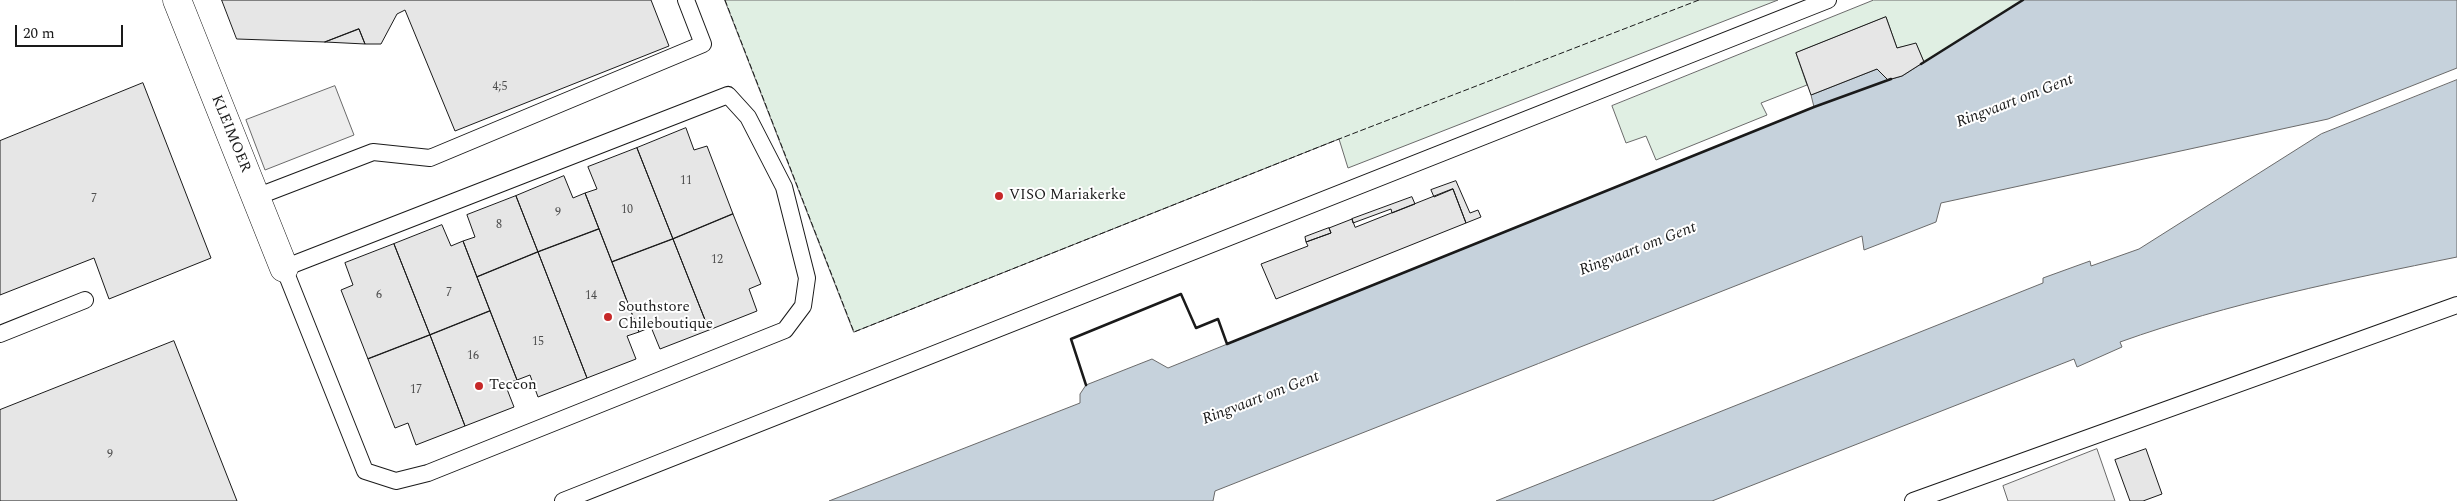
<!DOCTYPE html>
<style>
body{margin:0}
#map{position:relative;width:2457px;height:501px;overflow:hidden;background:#fff;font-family:Spectral,serif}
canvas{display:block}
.scale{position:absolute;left:15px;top:25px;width:108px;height:22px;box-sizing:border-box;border:2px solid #1a1a1a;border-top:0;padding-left:6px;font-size:15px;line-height:18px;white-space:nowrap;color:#1a1a1a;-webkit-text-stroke:4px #fff;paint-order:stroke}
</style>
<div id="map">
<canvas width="2457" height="501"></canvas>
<div class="scale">20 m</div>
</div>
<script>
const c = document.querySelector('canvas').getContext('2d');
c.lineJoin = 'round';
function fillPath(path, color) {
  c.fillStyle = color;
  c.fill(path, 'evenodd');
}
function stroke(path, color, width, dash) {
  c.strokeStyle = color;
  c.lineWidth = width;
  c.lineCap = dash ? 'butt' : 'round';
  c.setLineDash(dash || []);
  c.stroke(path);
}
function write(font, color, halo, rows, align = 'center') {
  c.font = font + ' Spectral,serif';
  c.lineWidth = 4;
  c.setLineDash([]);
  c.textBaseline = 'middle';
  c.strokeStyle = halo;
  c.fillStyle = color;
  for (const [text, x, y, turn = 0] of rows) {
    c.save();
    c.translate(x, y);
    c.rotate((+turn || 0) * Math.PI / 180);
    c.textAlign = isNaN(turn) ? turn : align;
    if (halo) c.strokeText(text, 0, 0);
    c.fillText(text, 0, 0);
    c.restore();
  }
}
const green = new Path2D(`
 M725 0H1778L1348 168 1339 139 854 332Z
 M1874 0H2023L1924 62 1916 44 1897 48 1886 17 1796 53 1807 85 1761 103 1767 115 1656 160 1646 136 1626 143 1612 106Z`);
fillPath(green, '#e0efe3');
stroke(green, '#6a6a6a', 1);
const parking = new Path2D(`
 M335 86 354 135 265 170 246 120Z
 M2097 449 2115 501H2008L2003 486Z`);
fillPath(parking, '#ededed');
stroke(parking, '#6a6a6a', 1);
const water = new Path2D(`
 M2023 0H2457V68L2328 119 1941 203 1936 222 1864 250 1862 236 1215 491 1213 501H829L1080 403V394L1086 385 1152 359 1168 368 1814 107 1811 95 1877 69 1888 80 1902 76Z
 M2457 80V257C2344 280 2229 303 2120 342L2122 347 2077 367 2074 359 1712 501H1496L2043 283V278L2090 261 2091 266 2139 249 2321 134Z`);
fillPath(water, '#c6d2dc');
stroke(water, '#6a6a6a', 1);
const building = new Path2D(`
 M222 0H651L669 46 455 131 405 10 397 14 381 44H365L359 29 325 42 237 39Z
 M1886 17 1897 48 1916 43 1924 62 1902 76 1888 80 1877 69 1811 95 1796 53Z
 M359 29 365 44 325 42Z
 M143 83 211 258 109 299 94 258 0 295V141Z
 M686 128 694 150 707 146 733 214 673 239 637 148Z
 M637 148 673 239 612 262 585 193 597 189 588 167Z
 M564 176 573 198 585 193 599 229 538 252 516 196Z
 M1456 181 1470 213 1478 210 1481 217 1466 223 1453 189 1434 197 1431 190Z
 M1453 189 1466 223 1276 299 1261 264 1308 246 1306 242 1331 233 1329 228 1352 219 1355 227Z
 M516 196 538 252 477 277 463 241 475 237 467 215Z
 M1412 197 1415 204 1392 213 1391 209 1353 223 1352 219Z
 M733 214 761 284 749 289 757 311 709 330 673 239Z
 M442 225 451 246 463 241 490 311 430 335 394 244Z
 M1329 228 1331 233 1306 242 1305 237Z
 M599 229 639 332 627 336 636 359 587 378 538 252Z
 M673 239 709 330 660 349 651 327 639 332 612 262Z
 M394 244 430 335 368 359 341 290 353 285 345 263Z
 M538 252 587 378 538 397 530 375 517 380 477 277Z
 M490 311 517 380 505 384 514 407 465 426 430 335Z
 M430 335 465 426 416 445 408 423 395 428 368 359Z
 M174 341 237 501H0V410Z
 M2146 449 2162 494 2143 501H2130L2115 460Z`);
fillPath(building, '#e6e6e6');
stroke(building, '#1a1a1a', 1);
const service = new Path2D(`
 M728 95 748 117 784 187 807 278 803 306 785 330 428 473 396 481 365 471 284 268Z
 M256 197 373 152 430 158 703 44 686 0
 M0 334 85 300
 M563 501 1828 0
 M1913 501 2457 305`);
const minor = new Path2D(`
 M177 0 284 268`);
stroke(service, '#1a1a1a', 18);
stroke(minor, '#1a1a1a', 29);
stroke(service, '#fff', 16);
stroke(minor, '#fff', 28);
stroke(new Path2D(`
 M725 0 854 332 1339 139 1699 0`), '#1a1a1a', 1, [6, 2.5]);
stroke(new Path2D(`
 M1921 64 2023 0
 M1086 385 1071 339 1181 294 1196 328 1218 319 1227 344 1814 107 1891 79`), '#1a1a1a', 2.5);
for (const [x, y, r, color] of [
 [999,196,5,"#c62828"],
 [608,317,5,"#c62828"],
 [479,386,5,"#c62828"]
]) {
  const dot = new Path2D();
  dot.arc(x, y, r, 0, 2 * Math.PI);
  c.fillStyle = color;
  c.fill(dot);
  stroke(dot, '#fff', 2);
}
write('12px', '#4d4d4d', null, [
 ["4;5",500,88],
 ["11",686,182],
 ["7",94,200],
 ["10",627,211],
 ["9",558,214],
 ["8",499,226],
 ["12",717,261],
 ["7",449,294],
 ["6",379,296],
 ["14",591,297],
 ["15",538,343],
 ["16",473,357],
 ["17",416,391],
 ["9",110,456]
]);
write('15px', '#1a1a1a', '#fff', [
 ["KLEIMOER",230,134,68]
]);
write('15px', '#1a1a1a', '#fff', [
 ["VISO Mariakerke",1009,196],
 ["Southstore",618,308],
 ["Chileboutique",618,325],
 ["Teccon",489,386]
], 'left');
write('italic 16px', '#1a1a1a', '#fff', [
 ["Ringvaart om Gent",2015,102,-21],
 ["Ringvaart om Gent",1638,250,-21],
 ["Ringvaart om Gent",1261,399,-21]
]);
</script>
